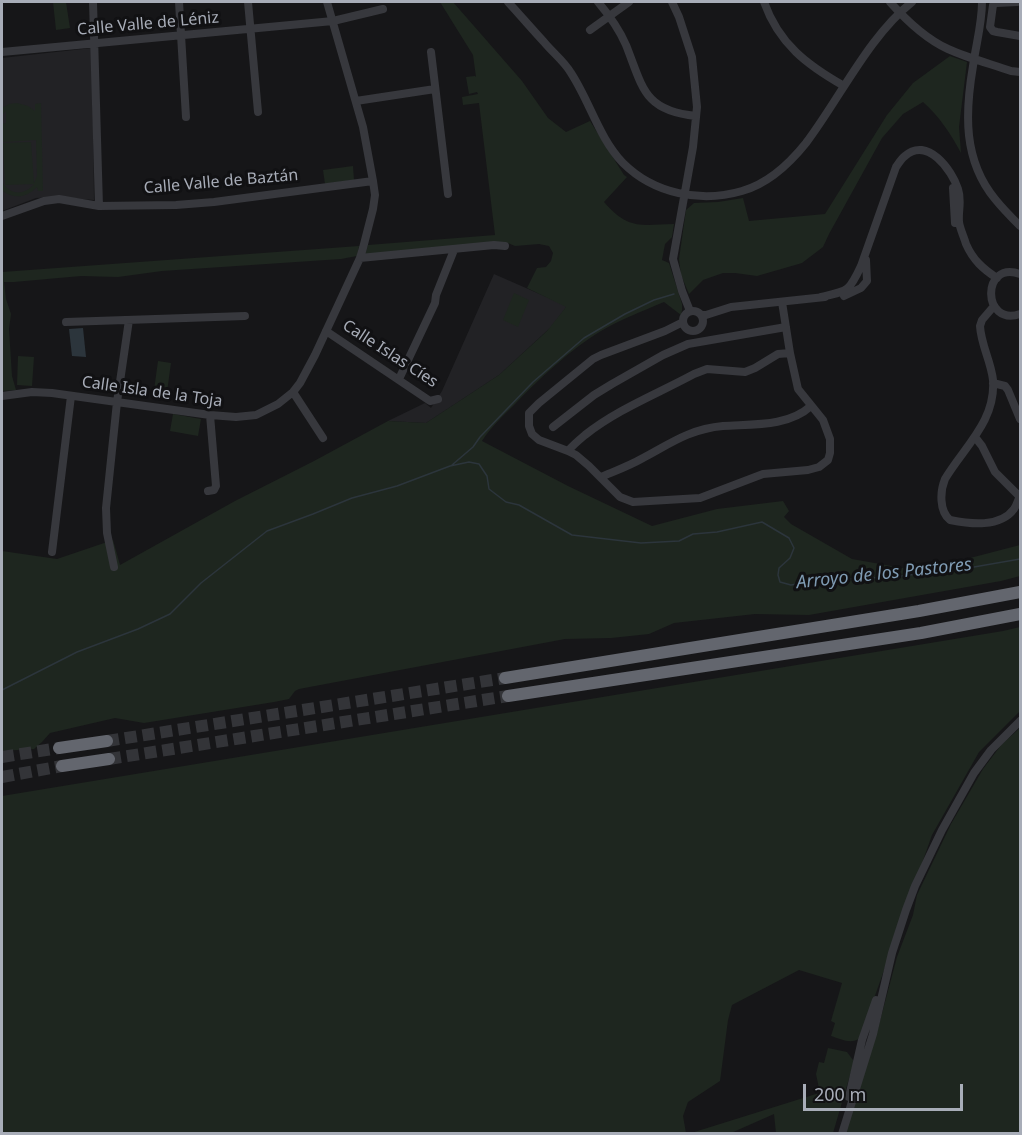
<!DOCTYPE html>
<meta charset="utf-8">
<style>
body{margin:0}
#map{position:relative;width:1022px;height:1135px;overflow:hidden;background:#161618;font-family:"Noto Sans",sans-serif}
canvas{display:block}
.frame{position:absolute;inset:0;border:3px solid #a8adb8;pointer-events:none}
.scale{position:absolute;left:803px;top:1084px;width:160px;height:27px;box-sizing:border-box;border:3px solid #a8adb8;border-top:0;padding-left:8px;font-size:18px;line-height:21px;white-space:nowrap;color:#a8adb8;-webkit-text-stroke:4px #111113;paint-order:stroke}
</style>
<div id="map">
<canvas width="1022" height="1135"></canvas>
<div class="frame"></div>
<div class="scale">200 m</div>
</div>
<script>
const c = document.querySelector('canvas').getContext('2d');
c.lineJoin = 'round';
function fillPath(path, color) {
  c.fillStyle = color;
  c.fill(path, 'evenodd');
}
function stroke(path, color, width, dash) {
  c.strokeStyle = color;
  c.lineWidth = width;
  c.lineCap = dash ? 'butt' : 'round';
  c.setLineDash(dash || []);
  c.stroke(path);
}
function write(font, color, halo, rows, align = 'center') {
  c.font = font + ' "Noto Sans",sans-serif';
  c.lineWidth = 6;
  c.setLineDash([]);
  c.textBaseline = 'middle';
  c.strokeStyle = halo;
  c.fillStyle = color;
  for (const [text, x, y, turn = 0] of rows) {
    c.save();
    c.translate(x, y);
    c.rotate((+turn || 0) * Math.PI / 180);
    c.textAlign = isNaN(turn) ? turn : align;
    if (halo) c.strokeText(text, 0, 0);
    c.fillText(text, 0, 0);
    c.restore();
  }
}
fillPath(new Path2D(`
 M92 48 94 200 57 197 36 198 2 211V58Z
 M494 274 567 306 551 327 499 375 426 423 388 421 425 403 431 408 442 391Z`), '#222225');
fillPath(new Path2D(`
 M53 2H66L70 28 56 30Z
 M440 2H453L522 81 548 118 566 132 590 121 624 175 627 177 604 202C628 230 641 225 674 224L672 237 665 244 662 260 669 263 682 304V310L681 315 664 302C643 311 621 319 601 331 571 349 540 378 516 403 504 415 491 427 482 441L568 486 652 526 717 509 783 501 789 511 784 517 791 524 852 559 920 571 1020 545V576L1001 581 809 615 755 614 674 623 649 634 611 638 565 639 299 689 295 691 289 699 274 702 144 723 115 718 50 733 42 742 34 749 2 751V551L57 559 113 540 120 565 235 501 314 461 388 421 426 423 499 375 547 331 566 307 527 288 537 268 546 267 551 261 553 253 549 246 539 244 515 246 508 243 496 242 365 255 368 245 495 235 479 103 463 105 462 97 478 94 477 92 469 94 466 77 475 76 476 77 473 55Z
 M950 56 967 62 959 127 961 153C951 134 939 116 923 102L903 114 882 138 829 234 823 247 802 263 757 276 735 273H723L703 280 689 294 681 275 679 259 686 210 694 203 718 202 743 198 749 221 825 214 887 115 913 83Z
 M17 103 28 106 35 111V104L41 103 43 191H38L37 187C27 197 15 200 3 191L2 182C10 195 24 196 34 184L5 185 3 143 31 142 34 183 37 176 36 140 2 142V124L6 123V111L2 115V108L9 104Z
 M353 166 354 180 325 184 323 170Z
 M359 246 357 256 341 259 162 271 118 277 81 276 14 282H4L6 299 11 314 9 329 12 376 16 390 2 391V272Z
 M514 293 529 300 518 327 503 320Z
 M18 356 34 357 32 386 17 385Z
 M158 361 171 363 167 392 154 390Z
 M173 414 201 419 198 436 170 431Z
 M1020 627V711L979 752 932 835 860 1038C851 1045 841 1039 831 1036L835 1023 831 1021 842 983 799 970 732 1005 728 1020 720 1081 688 1102 683 1116 686 1133H2V796L1003 631Z
 M1020 728V1133L845 1134 877 1032 897 957 913 915 917 895 951 824 983 769 1002 744Z
 M828 1048 847 1052 853 1060V1065L833 1133H776L774 1114 731 1133 688 1134 816 1094H823L820 1093 816 1074 819 1062 824 1063Z`), '#1e261f');
fillPath(new Path2D(`
 M83 328 86 357 72 356 69 329Z`), '#2c353c');
stroke(new Path2D(`
 M452 465 473 447 480 437 533 382 584 338 625 314 654 300 674 294
 M2 690 77 652 138 629 170 614 201 583 267 531 313 514 352 498 397 486 450 466 469 462 479 464 487 476 489 489 506 502 519 505 572 535 641 543 679 541 693 534 717 532 762 522 789 538 794 548 790 558 779 568 778 575 780 582 791 585 808 582 846 579 893 577 974 567 1020 559`), '#2c353c', 1.5);
stroke(new Path2D(`
 M107 741 505 678
 M2 757 59 748
 M109 759 508 696
 M2 777 62 766`), '#333438', 12, [12, 6]);
stroke(new Path2D(`
 M93 2 99 206
 M179 2 186 117
 M248 2 258 112
 M508 2C520 15 532 29 544 42 553 53 564 61 571 73 590 102 599 138 623 163 654 194 701 203 742 191 767 184 790 163 806 143 840 98 869 36 912 2
 M598 2C609 15 619 29 626 45 643 88 644 111 696 116
 M672 2 679 17 692 57 697 107 693 147 673 259 682 291 690 311
 M764 2C779 44 807 65 844 86
 M890 2C906 20 926 39 948 49 968 58 991 64 1011 71L1020 72
 M982 2C982 24 976 44 973 66 965 113 963 160 995 199 1003 209 1012 218 1020 226
 M1017 2 996 3 993 5 990 27 993 31 997 32 1020 36
 M590 30 629 2
 M2 52 333 21 383 9
 M431 52 448 194
 M356 101 435 89
 M953 188 955 223
 M2 216 44 201 59 199 99 206 176 205 214 202 373 181
 M360 258 494 245 505 246
 M1020 274C981 260 982 327 1020 314
 M844 296 861 288 867 281 866 260
 M821 297C848 291 849 292 861 266L896 167C899 163 901 159 905 156 927 136 952 170 958 189 962 201 958 210 959 222 960 229 964 237 966 244 973 260 983 269 997 278
 M994 306 982 320 980 326C981 345 991 361 993 380 996 421 964 447 945 479 940 491 939 511 950 520 970 524 1000 528 1014 509 1017 505 1018 500 1020 496
 M683 321a10 10 0 1 1 20 0a10 10 0 1 1-20 0Z
 M702 315H706L731 307 825 297
 M66 322 245 316
 M683 322 665 331 601 355 593 359 539 403 529 413V426L532 434 539 440 568 451 576 455 589 466 620 497 633 502 700 498 763 474 808 470 819 467 828 460 830 453V439L823 420 798 389 790 353 782 302
 M326 331 430 401 438 399
 M399 379 435 303 436 295 454 250
 M993 383 1005 386 1008 390 1020 419
 M293 392 323 438
 M2 396 32 392 52 393 210 415 236 417 256 415 278 404 293 392 300 383 315 355 360 258 363 248 373 209 375 195 373 181 363 127 327 2
 M553 427 594 395 612 384 663 355 688 344 786 327
 M975 437 982 446 995 472 1020 497
 M568 451C573 445 579 440 585 435 618 409 657 394 694 374L707 369 745 372 755 368 778 354 790 353
 M601 477C615 471 629 466 643 458 671 443 690 429 723 426 752 424 788 427 811 406
 M208 491 214 490 216 486 210 415
 M52 552 71 396
 M114 567 107 533 106 508 117 402 129 320
 M849 1097 862 1040 876 1000
 M842 1134 873 1034 892 953 906 910 915 886 942 830 974 773 991 750 1020 721`), '#37383d', 8);
stroke(new Path2D(`
 M505 678 919 611 1020 592
 M508 696 921 633 1020 614
 M59 748 107 741
 M62 766 109 759`), '#63666e', 12);
write('16px', '#a8adb8', '#111113', [
 ["Calle Valle de Léniz",148,24,-5],
 ["Calle Valle de Baztán",221,182,-5],
 ["Calle Islas Cíes",390,354,33],
 ["Calle Isla de la Toja",152,392,8]
]);
write('italic 18px', '#7f9bb3', '#111113', [
 ["Arroyo de los Pastores",884,574,-6]
]);
</script>
